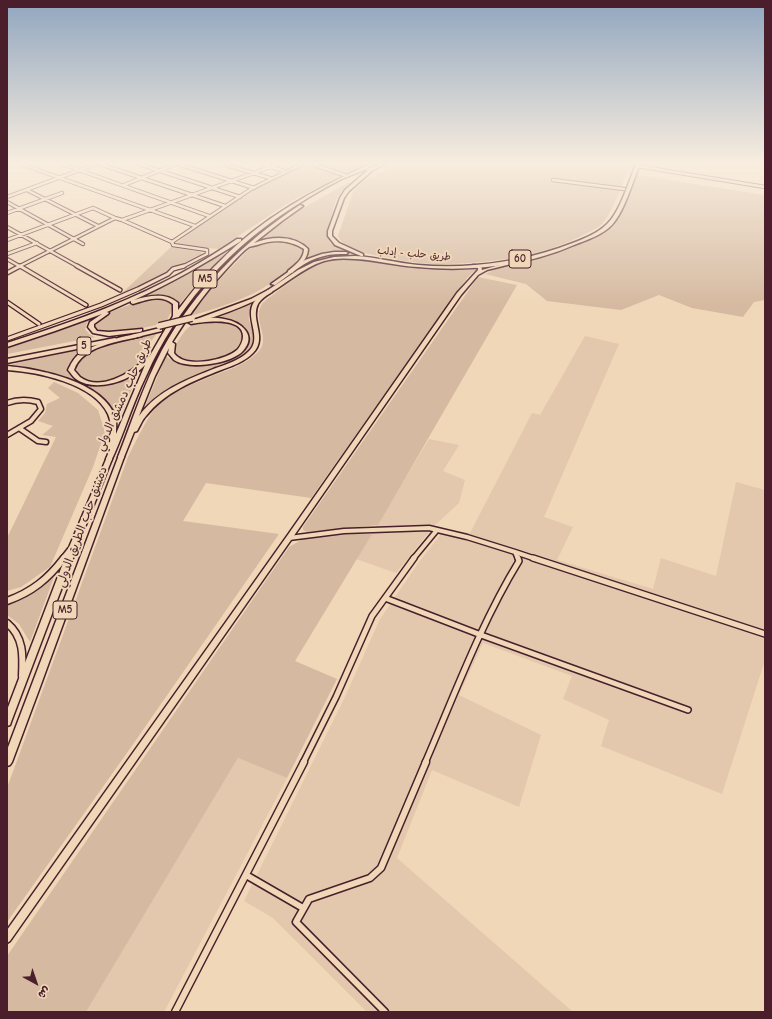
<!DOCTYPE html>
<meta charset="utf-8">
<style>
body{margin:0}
#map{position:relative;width:772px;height:1019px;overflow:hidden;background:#f0d7b8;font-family:"Comic Neue","Playpen Sans Arabic",sans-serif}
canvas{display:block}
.frame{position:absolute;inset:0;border:8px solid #4a1f2b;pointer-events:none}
.north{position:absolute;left:16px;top:963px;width:40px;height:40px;-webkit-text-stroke:3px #f0d7b8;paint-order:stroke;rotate:140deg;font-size:11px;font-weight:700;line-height:16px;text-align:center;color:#4a1f2b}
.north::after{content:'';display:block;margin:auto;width:14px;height:18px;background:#4a1f2b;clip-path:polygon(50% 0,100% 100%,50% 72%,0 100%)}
</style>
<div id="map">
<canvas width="772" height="1019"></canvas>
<div class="frame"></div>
<div class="north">ش</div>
</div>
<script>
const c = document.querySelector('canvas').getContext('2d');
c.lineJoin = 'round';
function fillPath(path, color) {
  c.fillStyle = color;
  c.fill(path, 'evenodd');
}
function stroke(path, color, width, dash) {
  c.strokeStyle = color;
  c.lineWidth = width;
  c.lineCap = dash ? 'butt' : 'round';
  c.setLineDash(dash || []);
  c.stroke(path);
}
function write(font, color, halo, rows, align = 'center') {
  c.font = font + ' "Comic Neue","Playpen Sans Arabic",sans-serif';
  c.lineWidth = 4;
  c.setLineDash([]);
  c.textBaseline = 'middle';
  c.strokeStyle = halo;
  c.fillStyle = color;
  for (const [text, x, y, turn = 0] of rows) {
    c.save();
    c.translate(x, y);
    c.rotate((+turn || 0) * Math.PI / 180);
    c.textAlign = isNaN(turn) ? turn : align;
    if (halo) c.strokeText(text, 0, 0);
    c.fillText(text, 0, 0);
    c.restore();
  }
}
fillPath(new Path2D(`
 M585 336 619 344 544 517 573 527 557 560 653 589 661 558 716 576 736 482 765 490V660L722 794 601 746 609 720 563 699 572 676 483 643 459 695 541 735 519 807 432 770 397 858 573 1012H367L273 918 244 901 344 699 380 619 419 562 445 529 470 533 532 413 540 415Z
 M429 439 459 445 443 471 465 480 459 503 434 526 396 573 356 559Z
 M238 758 287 778 164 1012H86Z`), '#e3c8ad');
fillPath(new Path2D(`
 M306 164H368L344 174 288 203 219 249 174 245C214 213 258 181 306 164Z
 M400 164H631C624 179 612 216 600 226 596 229 591 231 587 233 543 257 487 264 437 264 418 264 398 260 380 256 365 253 345 251 338 236L353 192 365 180Z
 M637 175 765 195V300L754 302 743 317 692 308 659 295 621 310 547 301 526 284 485 274 496 269 581 243 614 227Z
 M351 181 338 196 335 203 327 231 330 243 345 252 329 251 305 259 309 249C294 236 278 238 259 240L301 209Z
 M282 241 299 245 303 249V254C297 261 290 268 283 274 260 295 219 308 190 316L205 295 248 250 257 244Z
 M171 247 201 252 202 255 182 265 172 268 166 273 133 290 122 293Z
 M227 252 197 283 179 305 171 298 161 296 146 297 116 307 96 317 87 323 85 329 89 334 95 337 7 354V347L78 322 155 291Z
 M352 259 424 268 456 269 488 266 473 272 467 278 311 498 206 483 183 521 279 534 129 750 7 922V788L128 457C135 443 142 428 151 414 164 394 191 385 212 376 228 370 245 365 258 352 270 340 257 326 259 312 259 310 261 306 262 304 265 299 313 266 319 263 330 259 341 259 352 259Z
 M478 277 517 285 378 525 307 532 303 530V527Z
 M149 299H162L171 301 173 308 166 322C157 326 110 335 101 332 97 331 96 330 94 327 98 313 135 303 149 299Z
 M253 302C251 308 248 314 249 320 251 328 257 336 254 344 247 363 186 377 167 389 158 394 151 401 144 409L166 356C171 360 176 364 182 365 199 368 240 362 248 345 250 342 250 338 251 335 242 323 231 319 216 317Z
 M214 321C271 328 231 366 191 360 183 359 176 357 173 349 188 326 186 324 214 321Z
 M157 333 152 340 138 367C126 378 93 389 80 377 76 373 75 371 76 366 92 343 131 340 157 333Z
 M91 347C79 353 69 358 68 372 87 395 114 385 138 374L116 428C115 421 115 413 112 407 99 382 35 369 10 365L21 362Z
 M54 382 78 393 98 410 105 432 93 467 50 567 21 587 7 591V538L56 437 42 435 53 426 38 421 45 413 47 404 60 398 48 388Z
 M321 534H372L295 661 337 679 287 778 238 758 86 1012H7V956L289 547 303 539Z
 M54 577 30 642 19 624 7 615V604C24 599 41 589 54 577Z`), '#d5b9a0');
const minorFar4 = new Path2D(`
 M21 164 195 226
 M62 164 209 216
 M100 164 225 206
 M139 164 240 197
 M178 164 254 188
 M223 164 270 178
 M261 164 284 171
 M312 164 347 176
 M637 166 765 187
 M553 180 624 189
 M124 185 176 164
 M27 190 98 226
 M7 197 96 164
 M7 202 83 244
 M7 213 62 193
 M122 220 172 242
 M7 227 79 267
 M7 240 93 208 115 218
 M7 254 37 243
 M7 259 21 267
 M18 267 115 218 122 220 279 164
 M182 267 207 254V250L173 245 172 242 251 189 302 164`);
const minorFar3 = new Path2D(`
 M20 266 86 305
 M77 266 120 290
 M7 273 20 266
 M7 302 39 324
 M7 339 101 305 138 289 168 274 173 269 184 266`);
const minorFar2 = new Path2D(`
 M7 403C18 399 27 399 38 402L41 409 31 421 7 435
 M19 428 38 441 46 442
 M289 538 344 531 429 528 467 537 515 552 518 559
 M515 552 536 559
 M413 559 437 530`);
const minorFar1 = new Path2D(`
 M533 558 765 634
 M385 598 481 635 688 710
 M303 763 336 697 372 616 414 558
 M425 763C454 696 481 623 519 561L518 558`);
const minor = new Path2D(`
 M246 875 303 908
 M175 1012 304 762
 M385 1012 296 922 309 899 370 878 381 868 426 762`);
const tertiaryFar1 = new Path2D(`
 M63 559 70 550`);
const tertiary = new Path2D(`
 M7 601C32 592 48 579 64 558
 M7 623C24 637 23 656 22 676`);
const secondary = new Path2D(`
 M510 262H511V264L487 270 478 275 461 295 291 540 10 941 7 943V930L287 536 457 293 478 270V268L473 267V265L481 266 482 270Z`);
const trunk = new Path2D(`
 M636 164H640C632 183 625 210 612 225 602 235 587 240 574 245 527 266 470 272 418 267 397 266 376 260 355 259 345 258 334 258 324 261 302 268 284 286 263 297 242 307 220 316 197 322L194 320 251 299 268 290 298 270 314 262 334 257 355 256C376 257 397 263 418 265 465 269 514 263 559 248 575 242 595 236 607 224 620 212 629 181 636 164Z
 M334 252H346L348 253 346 254C339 254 331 254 324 256 305 260 290 275 275 285L271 284 305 260 322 254Z
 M160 328 162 329V331L133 338 130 336 131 335Z
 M115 338 118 340 117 341 7 363V359Z
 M119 455H123L124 457 40 687 12 762 10 765 7 766V750Z
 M107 457H109L112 459 78 545 11 722 10 725 7 726V710L70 545Z`);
const motorway = new Path2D(`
 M370 164H375C365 171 353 174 342 179 320 190 299 203 280 216 222 256 176 310 147 374 138 392 131 411 124 430 120 440 116 451 111 461H109L106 459 110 449 108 447C109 437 113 424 108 414 93 383 38 372 7 370V366C39 369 102 381 115 416 117 421 116 428 116 434L145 365C131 381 95 393 76 379 73 377 71 373 68 370 71 364 73 359 79 354 89 346 129 333 142 334V336C119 342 83 345 74 370 76 372 78 375 80 377 100 392 131 373 145 359H148L173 316V304C161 294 147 300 133 304L131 303V301L107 312 109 313 108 314 94 324V327L97 331 109 332 142 329V331L140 332 109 336 93 333 88 327 90 322 102 314 55 331 7 347V343C60 326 113 308 164 282 189 270 213 255 237 239H241V241C206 263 171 283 134 300 149 296 165 292 178 303V310C191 293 204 276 220 261 262 218 315 189 370 164Z
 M380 164H385L373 170 349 191 344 198 332 231V236L339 243 363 254V256H361L335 245 328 236V231L340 198 345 190 367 171V169Z
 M300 205 303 206 282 221 254 243C272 236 294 235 308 249 308 259 299 266 292 273H288V271C295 265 304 259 304 249 290 240 273 239 257 245 254 246 251 246 249 247 243 251 238 257 233 262 210 286 190 313 172 342L175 344 174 353C175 354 176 356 178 357 191 367 225 360 237 350 240 347 243 341 243 336 242 316 203 322 191 324L188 322C196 317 216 317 224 319 242 322 258 336 242 352 229 364 189 370 174 360 172 358 170 355 168 353L169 348 155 376 139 416C158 390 188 379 216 368 227 364 240 360 249 351 263 338 244 317 254 302 258 297 264 294 268 290H272V292C267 295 261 299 258 304 250 320 268 338 253 353 244 362 232 366 221 370 193 381 165 392 146 416 142 420 140 426 137 431L134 432 124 457 123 459H119L118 457C132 421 144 384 162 350 195 290 243 242 300 205Z`);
stroke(minorFar4, '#4a1f2b', 4.5);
stroke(minorFar3, '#4a1f2b', 5.5);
stroke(minorFar2, '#4a1f2b', 7);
stroke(minorFar1, '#4a1f2b', 8);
stroke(minor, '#4a1f2b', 9);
stroke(tertiaryFar1, '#4a1f2b', 8);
stroke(tertiary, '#4a1f2b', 9);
stroke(secondary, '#4a1f2b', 3);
stroke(trunk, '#4a1f2b', 3);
stroke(motorway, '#4a1f2b', 3);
stroke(minorFar4, '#f0d7b8', 2.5);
stroke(minorFar3, '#f0d7b8', 3);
stroke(minorFar2, '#f0d7b8', 4);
stroke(minorFar1, '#f0d7b8', 5);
stroke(minor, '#f0d7b8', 6);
stroke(tertiaryFar1, '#f0d7b8', 5);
stroke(tertiary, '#f0d7b8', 6);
fillPath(secondary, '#f0d7b8');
fillPath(trunk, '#f0d7b8');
fillPath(motorway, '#f0d7b8');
const trunkBridge = new Path2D(`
 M159 326 192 318`);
stroke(trunkBridge, '#4a1f2b', 8, []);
stroke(trunkBridge, '#f0d7b8', 5.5);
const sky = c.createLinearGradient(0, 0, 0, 307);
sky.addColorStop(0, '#91a6bf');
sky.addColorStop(0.53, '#f8eddf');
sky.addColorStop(1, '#f8eddf00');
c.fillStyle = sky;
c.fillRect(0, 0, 772, 307);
write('10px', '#4a1f2b', '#f0d7b8', [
 ["طريق حلب - إدلب",414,254,5]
]);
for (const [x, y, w] of [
 [520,259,22],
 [205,279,24],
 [84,346,14],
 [65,610,24]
]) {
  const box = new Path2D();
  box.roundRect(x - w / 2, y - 9, w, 18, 3);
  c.fillStyle = '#f0d7b8';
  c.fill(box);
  stroke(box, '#4a1f2b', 1);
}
write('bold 11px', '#4a1f2b', null, [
 ["60",520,259],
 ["M5",205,279],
 ["5",84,346],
 ["M5",65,610]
]);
write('12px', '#4a1f2b', '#f0d7b8', [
 ["طريق حلب دمشق الدولي",124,395,-66],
 ["دمشق حلب الطريق الدولي",82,527,-70]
]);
</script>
